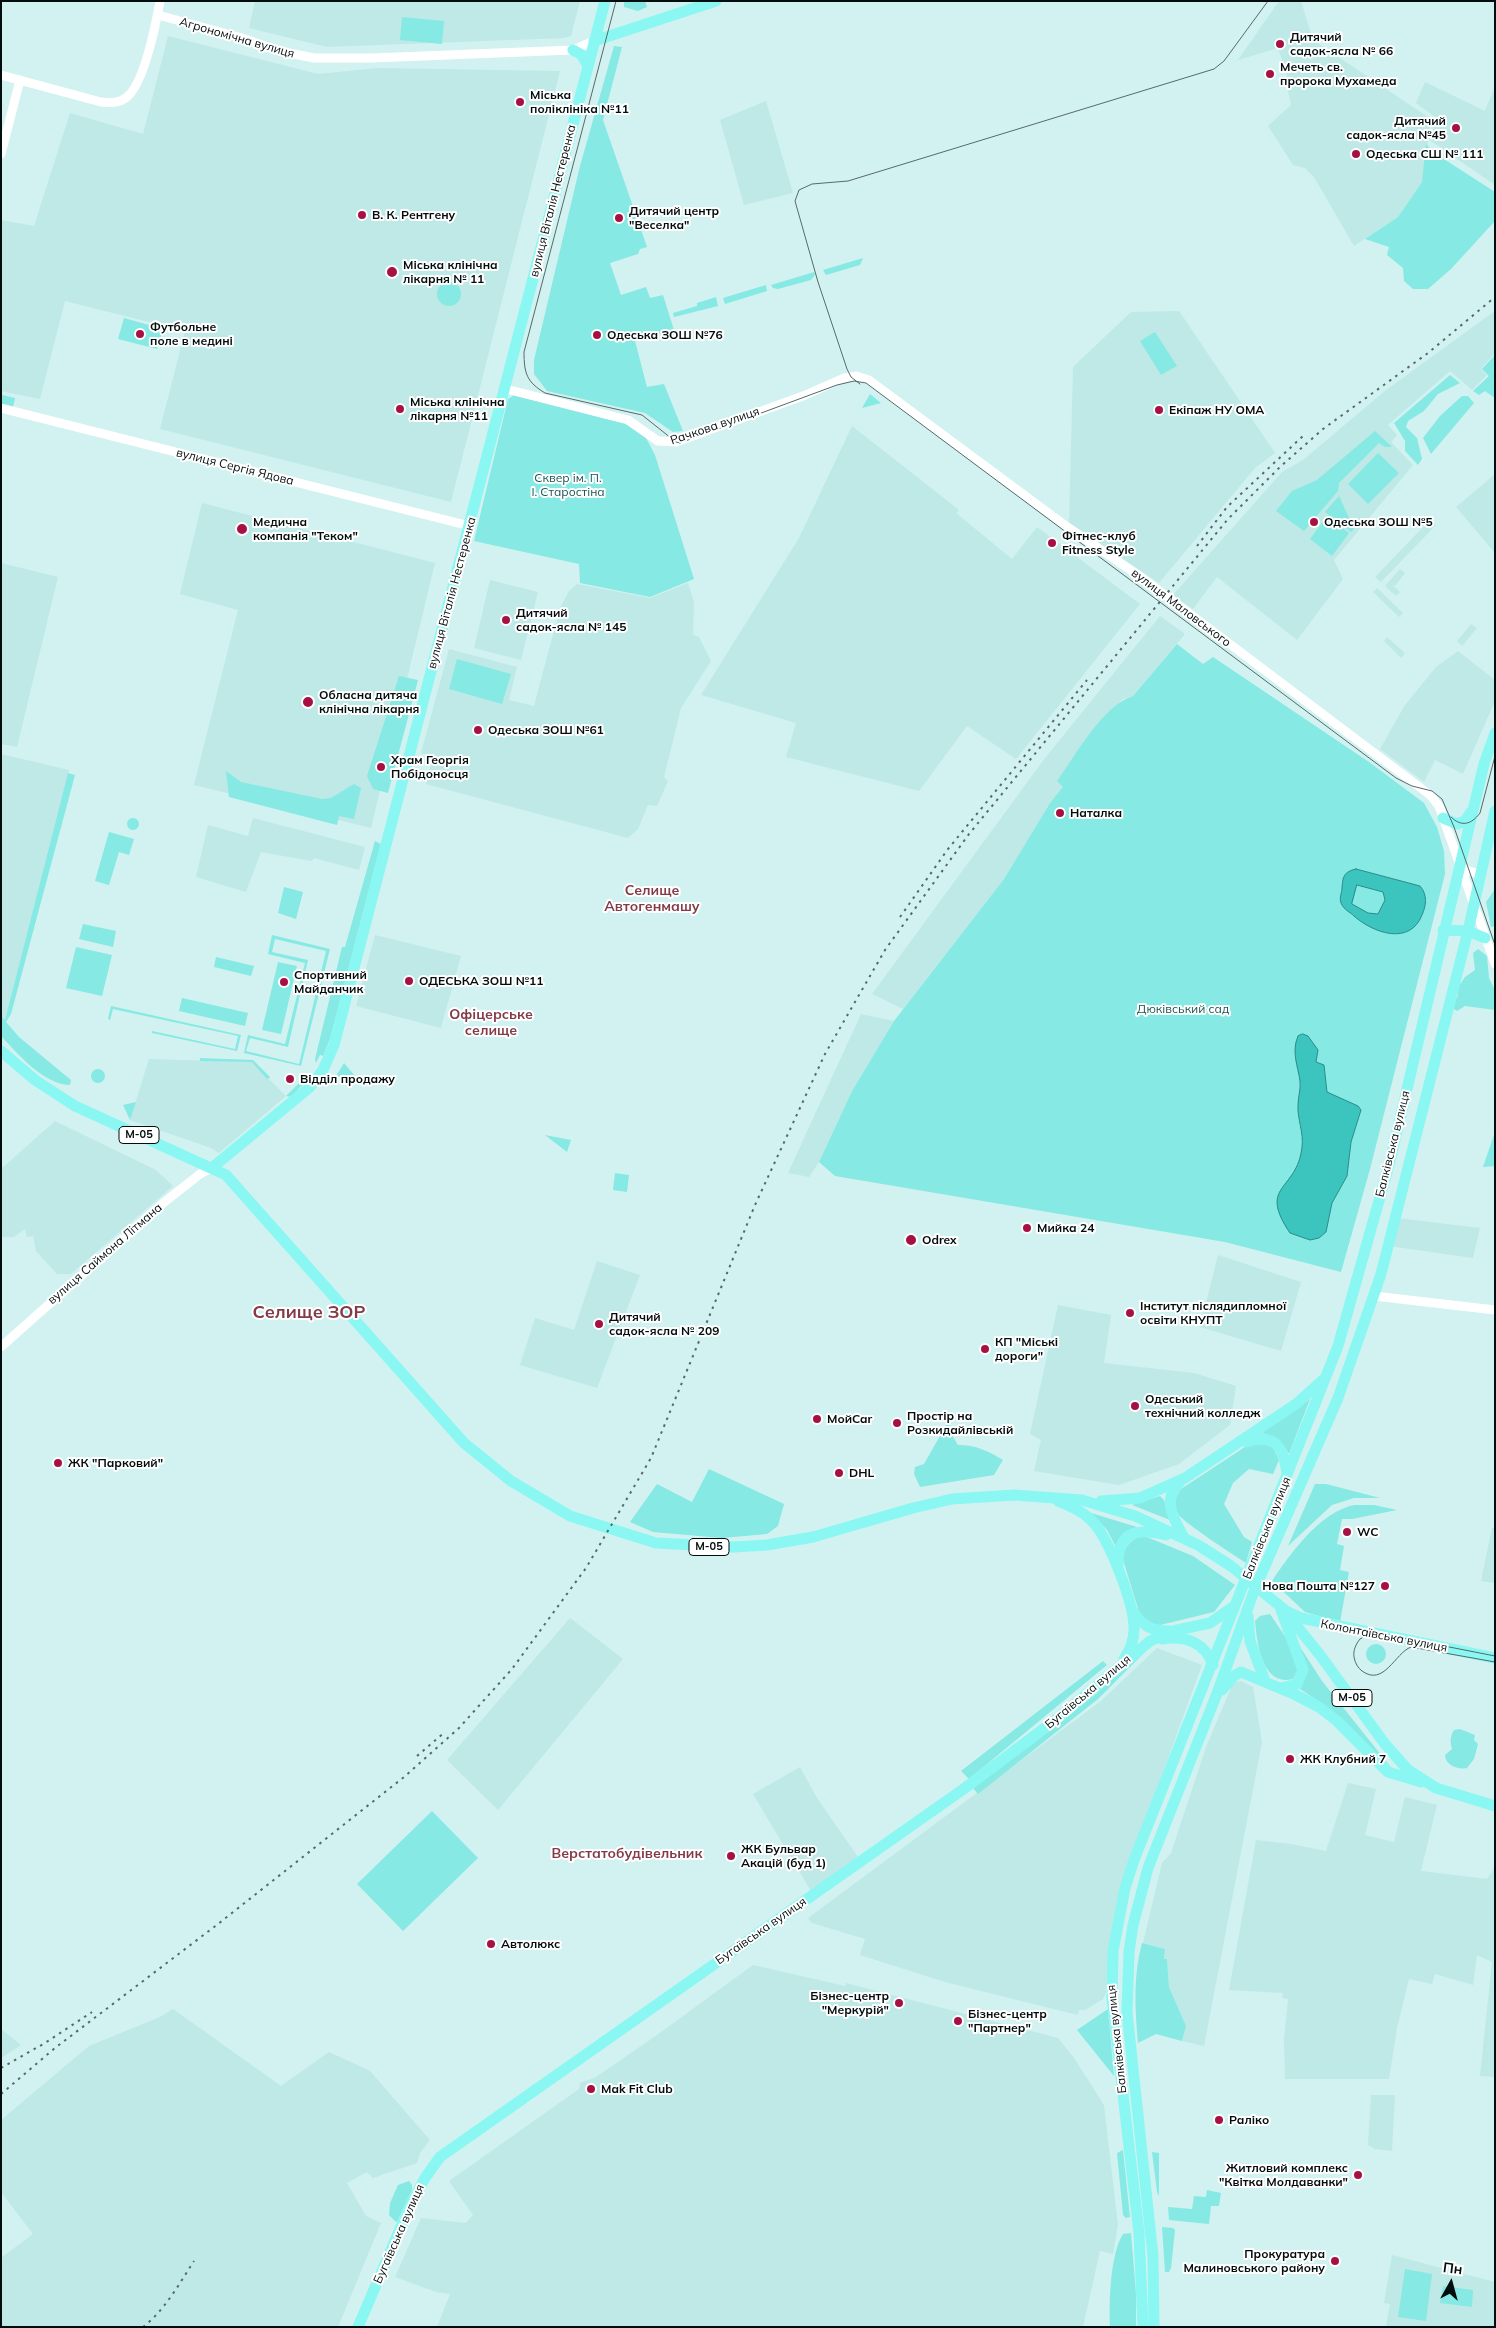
<!DOCTYPE html>
<meta charset="utf-8">
<style>
body{margin:0}
#map{position:relative;width:1496px;height:2328px;overflow:hidden;background:#d1f2f0;font-family:Mulish,sans-serif}
canvas{display:block}
.frame{position:absolute;inset:0;border:2px solid #040d0d;pointer-events:none}
.north{position:absolute;left:1426px;top:2258px;width:50px;height:50px;-webkit-text-stroke:4px #fff;paint-order:stroke;rotate:7deg;font-size:14px;font-weight:700;line-height:20px;text-align:center;color:#040d0d}
.north::after{content:'';display:block;margin:auto;width:18px;height:22px;background:#040d0d;clip-path:polygon(50% 0,100% 100%,50% 72%,0 100%)}
</style>
<div id="map">
<canvas width="1496" height="2328"></canvas>
<div class="frame"></div>
<div class="north">Пн</div>
</div>
<script>
const c = document.querySelector('canvas').getContext('2d');
c.lineJoin = 'round';
function fillPath(path, color) {
  c.fillStyle = color;
  c.fill(path, 'evenodd');
}
function stroke(path, color, width, dash) {
  c.strokeStyle = color;
  c.lineWidth = width;
  c.lineCap = dash ? 'butt' : 'round';
  c.setLineDash(dash || []);
  c.stroke(path);
}
function write(font, color, halo, rows, align = 'center') {
  c.font = font + ' Mulish,sans-serif';
  c.lineWidth = 4;
  c.setLineDash([]);
  c.textBaseline = 'middle';
  c.strokeStyle = halo;
  c.fillStyle = color;
  for (const [text, x, y, turn = 0] of rows) {
    c.save();
    c.translate(x, y);
    c.rotate((+turn || 0) * Math.PI / 180);
    c.textAlign = isNaN(turn) ? turn : align;
    if (halo) c.strokeText(text, 0, 0);
    c.fillText(text, 0, 0);
    c.restore();
  }
}
fillPath(new Path2D(`
 M255 1H580L571 36 564 38 327 47 249 28Z
 M1279 1H1301L1313 40 1431 119 1422 182 1398 217 1354 246 1314 177 1305 168 1293 165 1268 126 1291 105 1288 91 1291 88 1278 48 1238 60Z
 M168 36 318 74 377 68 560 71 451 502 160 429 185 331 65 301 40 399 1 391V220L34 226 70 113 143 134Z
 M1425 82 1485 111 1495 86V185L1431 141 1435 117 1416 103Z
 M766 101 793 193 744 205 720 120Z
 M1179 311 1275 453 1255 468 1159 583 1069 524 1073 367 1131 312Z
 M1495 311V353L1481 369 1487 375 1472 390 1450 371 1388 425 1397 435 1391 442 1413 465 1334 560 1343 579 1297 640 1217 577 1193 609 1173 595 1282 472 1303 460 1386 390Z
 M852 426 959 510 956 513 1012 559 1037 527 1140 604 1016 759 967 726 919 791 786 757 796 723 701 695 799 538Z
 M1494 475 1495 476V553L1456 507Z
 M202 503 435 563 371 828 194 785 238 610 180 594Z
 M1431 519 1436 525 1381 582 1375 577Z
 M1 563 58 577 17 747 1 744Z
 M1400 569 1405 573 1395 586 1392 584 1400 592 1396 596 1385 586Z
 M490 580 538 592 521 660 474 648Z
 M688 583 694 602 693 635 699 637 711 661 681 708 664 777 668 781 657 806 648 805 638 829 628 838 426 784 433 757 421 753 449 649 517 667 509 700 534 706 560 608 569 591 577 584 650 598Z
 M1377 588 1403 613 1399 617 1373 592Z
 M1160 616 1185 634 1133 696 1123 699 1099 723 1057 781 1064 787 1050 803 1004 879 903 1009 872 994 1045 758Z
 M1471 624 1477 628 1462 646 1457 641Z
 M1387 637 1405 653 1401 658 1384 641Z
 M1458 651 1495 680V701L1463 774 1435 760 1424 782 1380 749 1405 705 1436 667Z
 M1 754 69 770 5 1021 1 1017Z
 M253 818 365 847 359 870 314 858 312 861 261 852 246 892 196 877 208 825 248 836Z
 M375 935 461 956 441 1028 356 1006Z
 M861 1014 894 1021 852 1091 819 1162 809 1177 788 1173Z
 M149 1059 252 1062 286 1096 219 1153 211 1148 130 1120Z
 M55 1121 156 1170 173 1186 71 1274H57L36 1251 33 1236 27 1237 25 1229 14 1237H1V1169Z
 M1397 1218 1480 1228 1473 1258 1389 1246Z
 M1218 1255 1301 1282 1281 1351 1200 1327Z
 M597 1261 640 1275 597 1388 520 1365 535 1318 574 1330Z
 M1058 1305 1111 1315 1104 1363 1194 1373 1236 1386 1230 1425 1179 1464 1119 1485 1034 1471 1041 1440 1030 1434Z
 M1492 1528H1495V1583L1481 1581Z
 M570 1618 623 1659 498 1810 447 1760Z
 M1157 1648 1202 1665 1146 1819 1109 1949 1106 1992 1103 1999 1085 2010H1079L1078 2015 945 1982 860 1955 865 1939 812 1923 808 1918 1101 1701Z
 M1241 1681 1253 1687 1262 1742 1204 2046 1182 2041 1186 2026 1169 1987 1167 1959H1164L1165 1949 1143 1943 1162 1863 1171 1853 1206 1747 1233 1683Z
 M800 1767 817 1798 858 1857 811 1891 753 1794Z
 M1348 1783 1376 1789 1365 1835 1394 1842 1405 1797 1437 1805 1421 1871 1487 1879 1493 1870 1495 1862V2077L1480 2076 1492 1962 1477 1955 1473 1985 1435 1974 1432 1984 1409 1979 1397 2028 1389 2079H1285L1284 2039 1288 1999 1282 1998 1283 1993 1229 1990 1256 1840 1291 1844 1326 1851Z
 M753 1965 845 1986 846 1983 1058 2038 1074 2058 1104 2105 1118 2225 1113 2254 1100 2251 1083 2327H437L450 2294 436 2292 395 2277 421 2218 466 2223 473 2215 449 2181 579 2089 580 2083 596 2077 657 2035Z
 M173 2009 281 2086 329 2052 370 2071 430 2140 420 2153 417 2163 373 2178 367 2172 347 2183 366 2216 381 2223 338 2327H1V2258L33 2234 1 2192V2120L89 2046 160 2017Z
 M1 2029 21 2045 1 2058Z
 M1371 2095H1395L1392 2151 1375 2149 1368 2145Z
 M1392 2255 1495 2282V2327L1386 2326 1390 2304 1384 2303Z`), '#bee9e6');
fillPath(new Path2D(`
 M624 1H645L647 7 638 11 624 7Z
 M402 17 444 21 442 44 400 40Z
 M614 46 622 47 603 120 647 247 640 249 638 254 610 263 621 295 646 287 650 298 663 295 674 330 635 341 647 387 664 384 683 431 673 432 645 413 547 391 534 374V360L580 166Z
 M1426 144 1433 152 1495 192V221L1451 269 1428 289H1413L1404 281 1403 268 1387 255 1389 247 1365 239 1398 217 1422 182Z
 M863 258 860 265 826 275 823 270Z
 M814 272 815 275 811 280 778 289 773 288 771 285Z
 M437 294a12 12 0 1 1 24 0a12 12 0 1 1-24 0Z
 M766 285 767 291 725 304 723 298 726 297Z
 M716 297 718 306 674 317 673 313 697 306V303Z
 M124 318 163 329 157 349 118 339Z
 M1155 332 1177 366 1161 375 1140 341Z
 M1495 355V398L1485 391 1479 395 1473 391 1489 376 1482 369Z
 M1450 375 1460 383 1438 394 1424 411 1408 421 1406 427 1417 438 1422 459 1418 465 1405 451V441L1394 423Z
 M870 394 881 403 862 408Z
 M2 395 15 398 13 407 1 404Z
 M514 395 624 423 645 436 655 455 694 579 650 597 580 583 579 564 474 541 508 399Z
 M1462 396H1468L1474 403 1431 454 1423 438 1440 416Z
 M1375 431 1392 447H1385L1379 443 1339 483 1338 491 1304 531 1276 511 1292 491 1317 480Z
 M1378 453 1399 473 1368 504 1348 484Z
 M1339 496 1354 529 1351 532 1325 512Z
 M1327 516 1349 533 1332 556 1310 539Z
 M1177 644 1203 664 1213 657 1369 762 1424 803 1437 827 1444 851 1445 874 1370 1169 1341 1272 1225 1242 835 1176 819 1162 852 1091 894 1021 1004 879 1050 803 1063 787 1057 781C1075 756 1103 705 1133 696Z
 M457 659 511 674 502 704 449 689Z
 M399 676 418 680 388 793 373 789 367 776Z
 M226 771 241 782 322 799 331 798 354 784 361 788 354 819 339 816 337 825 229 797Z
 M68 773 75 775 11 1014 6 1022 19 1037 71 1080 70 1085C43 1084 19 1055 1 1036V1017L5 1020Z
 M127 824a6 6 0 1 1 12 0a6 6 0 1 1-12 0Z
 M109 832 134 839 129 855 119 852 109 885 95 881Z
 M375 841 381 844 330 1039 323 1056 320 1055 316 1063 315 1059 342 947H345Z
 M284 887 303 892 296 919 278 913Z
 M1495 889V926L1491 927 1486 902Z
 M83 924 116 931 113 947 79 939Z
 M272 935 330 949 301 1066 244 1053 248 1035 285 1044 305 963 268 954ZM275 939 326 951 299 1064 246 1051 250 1038 288 1047 308 960 272 952Z
 M76 947 112 955 102 996 66 988Z
 M1478 949 1487 956 1489 978 1495 990V1010L1465 1006 1457 1011 1454 1009 1453 1003 1458 996 1457 989 1465 977 1475 970 1473 953Z
 M216 957 254 966 251 976 214 967Z
 M278 962 297 966 281 1034 262 1030Z
 M182 998 248 1013 245 1026 179 1011Z
 M111 1006 241 1035 237 1051 152 1033V1031L235 1049 238 1036 113 1009 110 1020 108 1019Z
 M200 1058 253 1060 270 1077 267 1079 252 1062 200 1061Z
 M344 1063 360 1082 336 1076Z
 M91 1076a7 7 0 1 1 14 0a7 7 0 1 1-14 0Z
 M308 1074 311 1076 291 1097 286 1096Z
 M136 1102 130 1120 123 1105Z
 M1495 1132V1166L1483 1167Z
 M545 1135 571 1140 567 1152Z
 M615 1173 629 1175 627 1192 613 1190Z
 M1310 1399 1289 1454C1283 1443 1273 1435 1261 1433Z
 M949 1420 950 1432 958 1445C976 1445 988 1451 1003 1460L994 1475 920 1487 914 1474 915 1467 924 1464Z
 M1257 1442 1273 1447 1279 1460 1273 1474 1249 1469 1233 1483 1224 1504 1244 1537 1252 1542 1246 1563C1234 1555 1184 1523 1178 1514 1173 1505 1175 1497 1181 1489L1248 1445Z
 M709 1469 784 1504 778 1526 767 1534 722 1538 653 1532 630 1522 657 1484 692 1502Z
 M1315 1484H1326L1380 1498H1354L1332 1505 1288 1546Z
 M1160 1496 1164 1500 1170 1520 1132 1505Z
 M1354 1505H1374L1397 1510 1352 1519H1342L1337 1544 1344 1546 1340 1570 1349 1572 1340 1622 1305 1612 1272 1581C1290 1554 1320 1512 1354 1505Z
 M1091 1513 1137 1527 1129 1530 1116 1547 1107 1530Z
 M1142 1535 1193 1556 1235 1585 1214 1612 1156 1626 1140 1615 1123 1560C1123 1547 1130 1541 1142 1535Z
 M1270 1614 1286 1638 1299 1667 1293 1679C1262 1687 1257 1643 1255 1621L1260 1616Z
 M1295 1639 1322 1681 1393 1770 1323 1704 1300 1689 1302 1686Z
 M1366 1654a10 10 0 1 1 20 0a10 10 0 1 1-20 0Z
 M1147 1647 1149 1648 1098 1699 978 1794 972 1787 1096 1694Z
 M1103 1661 1107 1665 969 1779 961 1771Z
 M1460 1729 1475 1735 1474 1740 1478 1744 1474 1759 1467 1768C1458 1770 1445 1765 1445 1755L1452 1749C1450 1741 1450 1737 1454 1730Z
 M432 1811 478 1858 403 1931 357 1884Z
 M1142 1943 1165 1949 1164 1959H1167L1169 1987 1186 2026 1182 2041 1156 2034 1138 2043C1135 2009 1133 1976 1142 1943Z
 M1108 2009 1114 2076 1077 2030Z
 M1123 2150 1130 2217 1126 2218 1123 2215 1117 2153Z
 M1152 2152 1159 2153V2196L1157 2192Z
 M409 2181 412 2185V2190L397 2222 395 2221 389 2215 390 2203 398 2185Z
 M1207 2190 1221 2193 1219 2206H1211L1209 2224 1169 2220 1168 2207 1192 2209 1194 2196 1206 2197Z
 M1162 2227 1173 2228 1175 2230 1171 2268 1169 2272H1165Z
 M1131 2233 1136 2294V2327H1110C1109 2302 1110 2255 1123 2234Z
 M1405 2269 1432 2274 1426 2321 1398 2317Z
 M1443 2286 1473 2290 1472 2307 1440 2303Z`), '#86e9e3');
const water = new Path2D(`
 M1356 869 1420 886C1428 895 1426 906 1422 915 1410 946 1373 933 1354 916 1350 912 1344 910 1341 903 1339 897 1342 893 1342 888 1343 877 1343 872 1356 869ZM1357 885 1383 892 1385 900 1378 914 1368 913 1352 904Z
 M1303 1034 1308 1036 1318 1050 1316 1062 1324 1065 1327 1092 1358 1106 1361 1110 1351 1142 1347 1176 1332 1203 1326 1232 1319 1238 1310 1240 1290 1233C1257 1184 1297 1192 1302 1147 1304 1133 1297 1118 1298 1105 1298 1097 1301 1089 1300 1081 1298 1066 1291 1052 1298 1036Z`);
fillPath(water, '#3cc4be');
stroke(water, '#2b8d89', 1);
stroke(new Path2D(`
 M158 15 242 38 279 51 314 58H372L573 50 594 41
 M1 75 101 102C109 103 118 103 124 99 144 88 156 23 160 1
 M1 154 20 80
 M506 389 628 420 658 441 676 442 803 396 844 378 856 376 869 380 1066 526 1141 577 1430 795 1439 806 1495 964
 M1 408 470 526
 M1460 863 1466 870 1480 874
 M1374 1296 1495 1310
 M1 1347 162 1204 200 1174 213 1167`), '#fff', 9);
stroke(new Path2D(`
 M594 41 716 1
 M573 50 582 55 588 66
 M1443 818 1457 824 1465 821 1471 812
 M1443 930 1468 931 1485 938
 M1 1051 35 1080 75 1106 226 1175 464 1443 511 1481 570 1516 656 1543 734 1547 767 1545 813 1537 913 1508 952 1499 1014 1495 1082 1500 1135 1516 1198 1545 1231 1566 1286 1611 1301 1618 1495 1658
 M213 1167 310 1087 323 1070 334 1045 605 1
 M1246 1442C1276 1433 1284 1447 1287 1475
 M1180 1482C1161 1500 1174 1519 1184 1538
 M1058 1501C1070 1506 1082 1511 1091 1520 1109 1537 1135 1606 1134 1630 1134 1641 1130 1650 1124 1659
 M1101 1501 1140 1498 1185 1478 1296 1404 1324 1379
 M1118 1565C1118 1530 1138 1528 1166 1535
 M1133 1611C1142 1626 1152 1631 1169 1631
 M1287 1614 1320 1655 1385 1744 1408 1770 1436 1788 1495 1806
 M1248 1616 1250 1641 1265 1681
 M1162 1639C1184 1635 1205 1642 1213 1665
 M1281 1688 1297 1684 1303 1670 1281 1610
 M1222 1690 1234 1676 1241 1672 1296 1695 1319 1707 1337 1721 1388 1772 1421 1782
 M358 2327 409 2208 425 2178 440 2157 965 1788 1058 1718 1150 1641 1173 1631 1210 1623 1233 1607
 M1143 2327 1139 2233 1112 1999 1113 1951 1125 1888 1134 1860 1338 1346 1389 1165 1484 764 1495 733
 M1154 2327 1153 2256 1127 2012 1129 1952 1133 1925 1148 1868 1216 1696 1254 1591 1338 1398 1381 1274 1468 931 1495 811`), '#8af7f3', 11);
stroke(new Path2D(`
 M616 1 524 352C524 374 527 382 545 393L642 415 676 442 680 443 837 385 854 381 866 383 1396 778 1412 786 1432 791 1442 799 1454 827 1495 945
 M860 384 851 377 847 369 818 282 795 201 799 190 812 184 848 181 1214 69 1224 61 1268 1
 M1451 817C1461 827 1471 825 1480 813L1495 756
 M1495 1656 1373 1632 1360 1639C1356 1644 1353 1650 1354 1657 1355 1663 1358 1668 1362 1671 1384 1687 1395 1653 1411 1647L1495 1662`), '#566968', 1);
stroke(new Path2D(`
 M1197 546 1227 507 1304 435
 M900 917 948 849 1087 680
 M417 1756 445 1732
 M1 2068 45 2043 92 2012
 M1 2094 55 2048 218 1924 404 1777 459 1728 512 1669 586 1568 651 1458 755 1205 825 1054 885 950 969 834 1228 519 1280 467 1323 429 1428 353 1495 297
 M143 2327C165 2310 179 2284 194 2261`), '#566968', 2, [2.5, 5]);
for (const [x, y, r, color] of [
 [1280,44,5,"#a71042"],
 [1270,74,5,"#a71042"],
 [520,102,5,"#a71042"],
 [1456,128,5,"#a71042"],
 [1356,154,5,"#a71042"],
 [362,215,5,"#a71042"],
 [619,218,5,"#a71042"],
 [392,272,6,"#a71042"],
 [140,334,5,"#a71042"],
 [597,335,5,"#a71042"],
 [400,409,5,"#a71042"],
 [1159,410,5,"#a71042"],
 [1314,522,5,"#a71042"],
 [242,529,6,"#a71042"],
 [1052,543,5,"#a71042"],
 [506,620,5,"#a71042"],
 [308,702,6,"#a71042"],
 [478,730,5,"#a71042"],
 [381,767,5,"#a71042"],
 [1060,813,5,"#a71042"],
 [409,981,5,"#a71042"],
 [284,982,5,"#a71042"],
 [290,1079,5,"#a71042"],
 [1027,1228,5,"#a71042"],
 [911,1240,6,"#a71042"],
 [1130,1313,5,"#a71042"],
 [599,1324,5,"#a71042"],
 [985,1349,5,"#a71042"],
 [1135,1406,5,"#a71042"],
 [817,1419,5,"#a71042"],
 [897,1423,5,"#a71042"],
 [58,1463,5,"#a71042"],
 [839,1473,5,"#a71042"],
 [1347,1532,5,"#a71042"],
 [1385,1586,5,"#a71042"],
 [1290,1759,5,"#a71042"],
 [731,1856,5,"#a71042"],
 [491,1944,5,"#a71042"],
 [899,2003,5,"#a71042"],
 [958,2021,5,"#a71042"],
 [591,2089,5,"#a71042"],
 [1219,2120,5,"#a71042"],
 [1358,2175,5,"#a71042"],
 [1335,2261,5,"#a71042"]
]) {
  const dot = new Path2D();
  dot.arc(x, y, r, 0, 2 * Math.PI);
  c.fillStyle = color;
  c.fill(dot);
  stroke(dot, '#fff', 2);
}
for (const [x, y, w] of [
 [139,1135,40],
 [709,1547,40],
 [1352,1698,40]
]) {
  const box = new Path2D();
  box.roundRect(x - w / 2, y - 8.5, w, 17, 4);
  c.fillStyle = '#fff';
  c.fill(box);
  stroke(box, '#040d0d', 1);
}
write('bold 11px', '#040d0d', null, [
 ["М-05",139,1135],
 ["М-05",709,1547],
 ["М-05",1352,1698]
]);
write('bold 12px', '#040d0d', '#fff', [
 ["Дитячий",1290,37],
 ["садок-ясла № 66",1290,51],
 ["Мечеть св.",1280,67],
 ["пророка Мухамеда",1280,81],
 ["Міська",530,95],
 ["поліклініка №11",530,109],
 ["Дитячий",1446,121,"right"],
 ["садок-ясла №45",1446,135,"right"],
 ["Одеська СШ № 111",1366,154],
 ["Дитячий центр",629,211],
 ["\"Веселка\"",629,225],
 ["В. К. Рентгену",372,215],
 ["Міська клінічна",403,265],
 ["лікарня № 11",403,279],
 ["Футбольне",150,327],
 ["поле в медині",150,341],
 ["Одеська ЗОШ №76",607,335],
 ["Міська клінічна",410,402],
 ["лікарня №11",410,416],
 ["Екіпаж НУ ОМА",1169,410],
 ["Медична",253,522],
 ["компанія \"Теком\"",253,536],
 ["Одеська ЗОШ №5",1324,522],
 ["Фітнес-клуб",1062,536],
 ["Fitness Style",1062,550],
 ["Дитячий",516,613],
 ["садок-ясла № 145",516,627],
 ["Обласна дитяча",319,695],
 ["клінічна лікарня",319,709],
 ["Одеська ЗОШ №61",488,730],
 ["Храм Георгія",391,760],
 ["Побідоносця",391,774],
 ["Наталка",1070,813],
 ["Спортивний",294,975],
 ["Майданчик",294,989],
 ["ОДЕСЬКА ЗОШ №11",419,981],
 ["Відділ продажу",300,1079],
 ["Мийка 24",1037,1228],
 ["Odrex",922,1240],
 ["Інститут післядипломної",1140,1306],
 ["освіти КНУПТ",1140,1320],
 ["Дитячий",609,1317],
 ["садок-ясла № 209",609,1331],
 ["КП \"Міські",995,1342],
 ["дороги\"",995,1356],
 ["Одеський",1145,1399],
 ["технічний колледж",1145,1413],
 ["Простір на",907,1416],
 ["Розкидайлівській",907,1430],
 ["МойCar",827,1419],
 ["ЖК \"Парковий\"",68,1463],
 ["DHL",849,1473],
 ["WC",1357,1532],
 ["Нова Пошта №127",1375,1586,"right"],
 ["ЖК Клубний 7",1300,1759],
 ["ЖК Бульвар",741,1849],
 ["Акацій (буд 1)",741,1863],
 ["Автолюкс",501,1944],
 ["Бізнес-центр",889,1996,"right"],
 ["\"Меркурій\"",889,2010,"right"],
 ["Бізнес-центр",968,2014],
 ["\"Партнер\"",968,2028],
 ["Mak Fit Club",601,2089],
 ["Раліко",1229,2120],
 ["Житловий комплекс",1348,2168,"right"],
 ["\"Квітка Молдаванки\"",1348,2182,"right"],
 ["Прокуратура",1325,2254,"right"],
 ["Малиновського району",1325,2268,"right"]
], 'left');
write('12px', '#040d0d', '#fff', [
 ["Агрономічна вулиця",237,38,16],
 ["вулиця Віталія Нестеренка",553,201,-76],
 ["Рачкова вулиця",715,426,-19],
 ["вулиця Сергія Ядова",235,467,14],
 ["вулиця Віталія Нестеренка",452,593,-75],
 ["вулиця Маловського",1181,608,37],
 ["Балківська вулиця",1393,1144,-76],
 ["вулиця Саймона Літмана",105,1254,-41],
 ["Балківська вулиця",1267,1528,-68],
 ["Колонтаївська вулиця",1384,1636,11],
 ["Бугаївська вулиця",1088,1692,-40],
 ["Бугаївська вулиця",761,1931,-35],
 ["Балківська вулиця",1117,2039,-96],
 ["Бугаївська вулиця",399,2234,-66]
]);
write('12px', '#1b5351', '#fff', [
 ["Сквер ім. П.",568,478],
 ["І. Старостіна",568,492],
 ["Дюківський сад",1183,1009]
]);
write('bold 14px', '#833b48', '#fff', [
 ["Селище",652,891],
 ["Автогенмашу",652,907],
 ["Офіцерське",491,1015],
 ["селище",491,1031],
 ["Верстатобудівельник",627,1854]
]);
write('bold 18px', '#833b48', '#fff', [
 ["Селище ЗОР",309,1313]
]);
</script>
